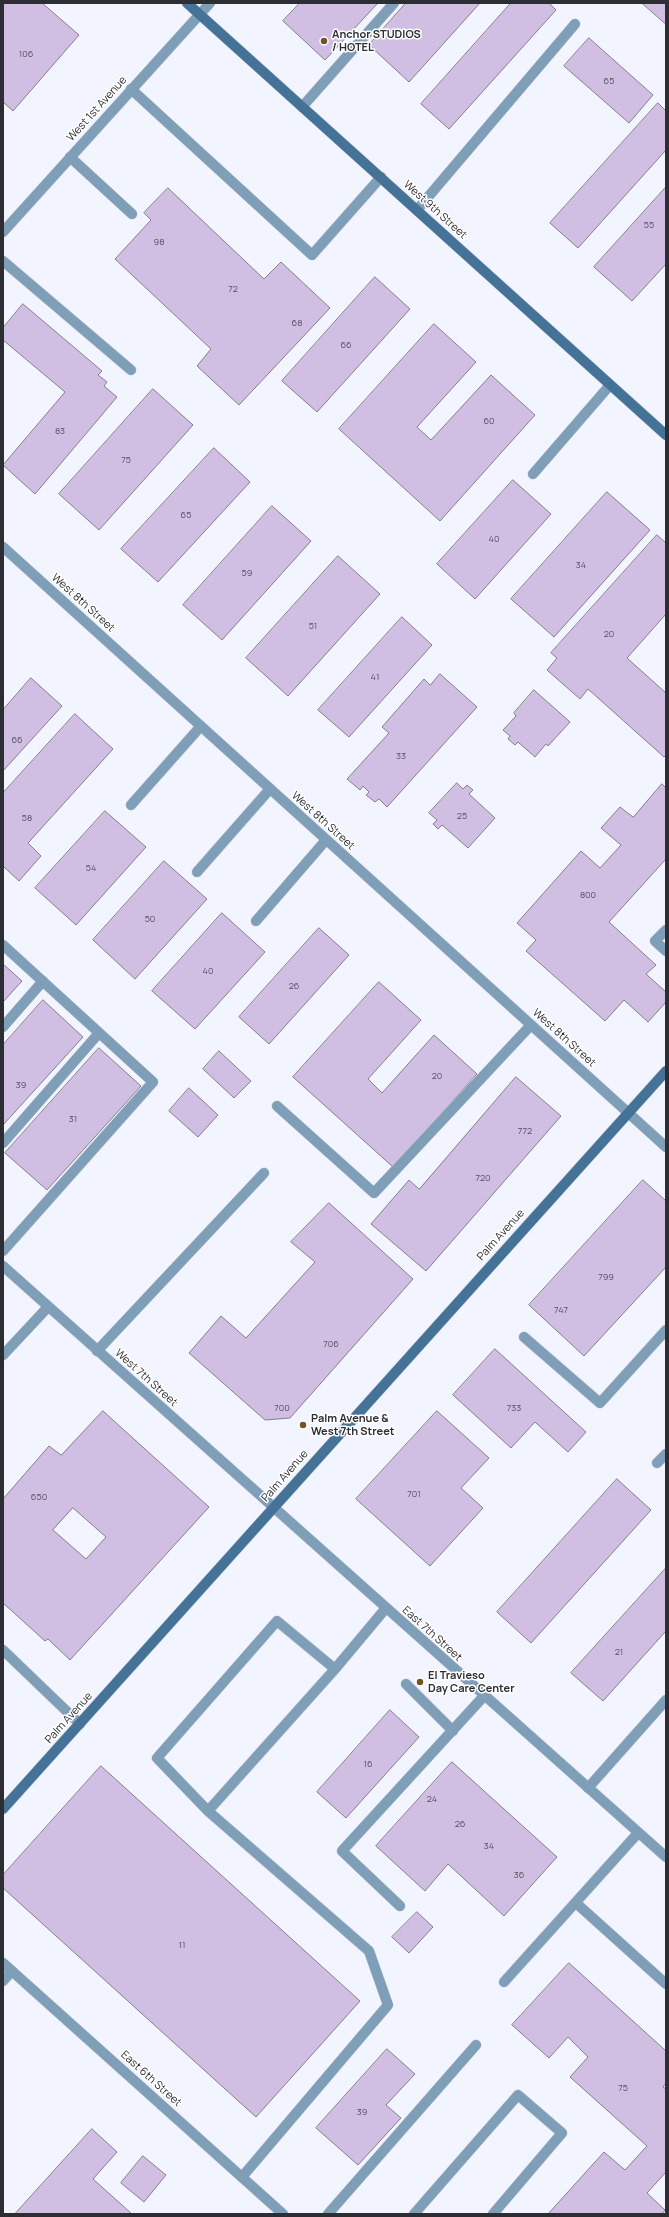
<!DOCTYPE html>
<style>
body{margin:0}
#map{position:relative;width:669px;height:2217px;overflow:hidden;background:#f2f4ff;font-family:Manrope,sans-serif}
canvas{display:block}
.frame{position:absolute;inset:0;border:4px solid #2d2e33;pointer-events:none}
</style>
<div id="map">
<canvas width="669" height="2217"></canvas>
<div class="frame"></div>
</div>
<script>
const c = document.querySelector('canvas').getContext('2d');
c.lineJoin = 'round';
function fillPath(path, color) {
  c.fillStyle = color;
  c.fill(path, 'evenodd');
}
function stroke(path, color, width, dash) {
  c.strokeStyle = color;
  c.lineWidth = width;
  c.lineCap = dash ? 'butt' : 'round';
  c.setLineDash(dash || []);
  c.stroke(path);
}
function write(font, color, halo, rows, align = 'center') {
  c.font = font + ' Manrope,sans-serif';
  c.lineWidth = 3;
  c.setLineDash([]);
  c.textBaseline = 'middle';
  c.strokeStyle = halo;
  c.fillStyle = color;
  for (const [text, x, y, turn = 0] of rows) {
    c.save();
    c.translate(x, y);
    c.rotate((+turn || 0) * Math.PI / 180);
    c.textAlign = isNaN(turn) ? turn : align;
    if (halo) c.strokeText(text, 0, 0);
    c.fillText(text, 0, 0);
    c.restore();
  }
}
const building = new Path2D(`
 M3 3H42L79 35 13 111 3 102Z
 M300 3H378L325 60 283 21Z
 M406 3H480L409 82 369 45Z
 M511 3H549L556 10 449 129 421 104Z
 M642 3H666V24Z
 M589 38 653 95 629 123 564 66Z
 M658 103 666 111V150L578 248 550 223Z
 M666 187V264L632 301 594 267Z
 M168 188 264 279 281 262 330 308 239 405 197 366 211 349 115 259 151 220 144 213Z
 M375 277 410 309 317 412 282 381Z
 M23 304 102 371 98 375 107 382 104 386 117 397 35 494 3 465 65 392 3 340V328Z
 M434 324 476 362 417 427 431 440 491 375 535 415 440 521 339 429Z
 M153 389 193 425 99 530 59 494Z
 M214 448 250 482 158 582 121 549Z
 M513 480 551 514 475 599 437 564Z
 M607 492 650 530 554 637 511 599Z
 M272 506 311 541 222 640 183 605Z
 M657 535 666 543V614L627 658 666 693V755L664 757 588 689 580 699 547 670 557 658 551 653Z
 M338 556 380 594 288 696 246 658Z
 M402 617 432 645 349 737 318 710Z
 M440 674 477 707 387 807 379 799 375 802 366 795 369 792 363 786 360 790 347 779 389 733 382 727 424 679 430 685Z
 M31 678 62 706 3 771V710Z
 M534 690 570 722 548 746 546 744 535 757 518 742 515 745 508 739 510 736 503 730 516 716 514 713Z
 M75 714 113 749 28 843 41 856 19 881 3 866V793Z
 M457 783 463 789 467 785 473 790 469 794 495 818 468 848 442 825 438 829 433 824 437 820 429 813Z
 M662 784 666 788V859L609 922 656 965 646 974 666 992V1002L648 1022 624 1000 605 1021 526 951 536 940 517 923 581 851 600 868 621 845 601 828 620 807 633 817Z
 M105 811 146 847 76 925 35 888Z
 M164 861 207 899 135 979 93 940Z
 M222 913 265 952 195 1029 152 991Z
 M319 928 349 955 269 1044 239 1017Z
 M3 964 22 981 3 1002Z
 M379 982 421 1020 368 1079 382 1093 434 1035 477 1074 393 1167 293 1077Z
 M43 1000 83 1037 3 1125V1045Z
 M99 1048 141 1086 47 1190 5 1153Z
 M219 1051 251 1081 234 1098 203 1069Z
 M516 1077 561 1116 426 1271 371 1224 409 1180 419 1189Z
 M189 1088 218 1115 198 1137 169 1111Z
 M643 1180 666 1201V1267L584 1356 529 1305Z
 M329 1203 413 1279 290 1418 265 1420 189 1353 221 1316 246 1338 315 1262 291 1242Z
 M495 1349 586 1432 568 1452 535 1422 511 1448 453 1395Z
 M103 1411 209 1507 70 1660 48 1639 45 1641 3 1603V1499L49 1446 61 1455ZM73 1508 106 1537 86 1559 53 1530Z
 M437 1411 489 1458 461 1488 483 1508 430 1566 356 1499Z
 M617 1479 651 1510 531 1643 497 1612Z
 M666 1568V1631L603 1701 571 1673Z
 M390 1710 419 1737 346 1818 317 1792Z
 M452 1762 557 1857 504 1916 448 1864 425 1891 376 1846Z
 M101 1766 360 2001 256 2117 3 1888V1875Z
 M417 1912 433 1927 409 1953 392 1937Z
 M569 1963 666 2051V2083L663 2087 666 2089V2172L647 2193 665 2210 662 2214H548L604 2152 625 2170 647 2146 570 2077 588 2057 568 2037 549 2058 512 2025Z
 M387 2049 415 2074 386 2105 401 2118 358 2165 316 2128Z
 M92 2129 117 2152 93 2179 132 2214H15Z
 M143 2156 166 2175 144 2202 121 2183Z`);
fillPath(building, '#d1bee3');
stroke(building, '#847f8a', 1);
const service = new Path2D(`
 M131 89 312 255 381 177
 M302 107 394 3
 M70 157 132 214
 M417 210 575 24
 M3 261 131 370
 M533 474 610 385
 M131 805 201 726
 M197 872 270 789
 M256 921 326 840
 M666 930 655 941 666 951
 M3 945 153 1082 3 1251
 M3 1027 43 981
 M277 1106 374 1193 531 1025
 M3 1143 99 1033
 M524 1337 600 1403 666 1330
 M97 1351 264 1173
 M3 1355 48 1307
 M657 1463 666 1454
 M3 1650 80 1724
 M335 1669 386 1608
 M406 1684 453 1731
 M588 1788 666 1700
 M208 1811 157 1758 277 1621 335 1669 208 1811 369 1951 388 2005 242 2177
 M576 1903 666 1984
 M400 1906 342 1851 484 1696
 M3 1981 12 1971
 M504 1982 638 1833
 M328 2214 476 2045
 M414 2214 518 2095 562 2133 493 2214`);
const minor = new Path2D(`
 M3 232 210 3
 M3 547 666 1147
 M3 1266 666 1857
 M3 1963 283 2214`);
const secondary = new Path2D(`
 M187 3 666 435
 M3 1809 666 1071`);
stroke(service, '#cfd0da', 11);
stroke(minor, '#cfd0da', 11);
stroke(secondary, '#cfd0da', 11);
stroke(service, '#7f9eb8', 10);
stroke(minor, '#7f9eb8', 10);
stroke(secondary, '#457398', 10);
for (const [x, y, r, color] of [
 [324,41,4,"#715528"],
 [303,1425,4,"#715528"],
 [420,1682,4,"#715528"]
]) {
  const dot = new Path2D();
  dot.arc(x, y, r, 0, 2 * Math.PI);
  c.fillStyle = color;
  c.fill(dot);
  stroke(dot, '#fff', 1.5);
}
write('9px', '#56525f', null, [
 ["106",26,54],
 ["65",609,81],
 ["55",649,225],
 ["98",159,242],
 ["72",233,289],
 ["68",297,323],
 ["66",346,345],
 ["60",489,421],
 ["83",60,431],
 ["75",126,460],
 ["65",186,515],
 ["40",494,539],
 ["34",581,565],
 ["59",247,573],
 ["51",313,626],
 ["20",609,634],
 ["41",375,677],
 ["66",17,740],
 ["33",401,756],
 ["25",462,816],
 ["58",27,818],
 ["54",91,868],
 ["800",588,895],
 ["50",150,919],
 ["40",208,971],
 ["26",294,986],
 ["20",437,1076],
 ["39",21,1085],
 ["31",73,1119],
 ["772",525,1131],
 ["720",483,1178],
 ["799",606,1277],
 ["747",561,1310],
 ["706",331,1344],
 ["700",282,1408],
 ["733",514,1408],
 ["701",414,1494],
 ["650",39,1497],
 ["21",619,1652],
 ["16",368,1764],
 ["24",432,1799],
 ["26",460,1824],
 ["34",489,1846],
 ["36",519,1875],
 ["11",182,1945],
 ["75",623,2088],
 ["39",362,2112]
]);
write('bold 11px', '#2d2e33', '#fff', [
 ["Anchor STUDIOS",332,35],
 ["/ HOTEL",332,48],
 ["Palm Avenue &",311,1419],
 ["West 7th Street",311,1432],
 ["El Travieso",428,1676],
 ["Day Care Center",428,1689]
], 'left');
write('11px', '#2d2e33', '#fff', [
 ["West 1st Avenue",97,109,-48],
 ["West 9th Street",435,210,42],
 ["West 8th Street",83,603,42],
 ["West 8th Street",323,821,42],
 ["West 8th Street",564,1038,42],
 ["Palm Avenue",501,1235,-48],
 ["West 7th Street",146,1378,42],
 ["Palm Avenue",285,1476,-49],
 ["East 7th Street",432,1634,42],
 ["Palm Avenue",69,1718,-48],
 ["East 6th Street",151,2079,42]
]);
</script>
